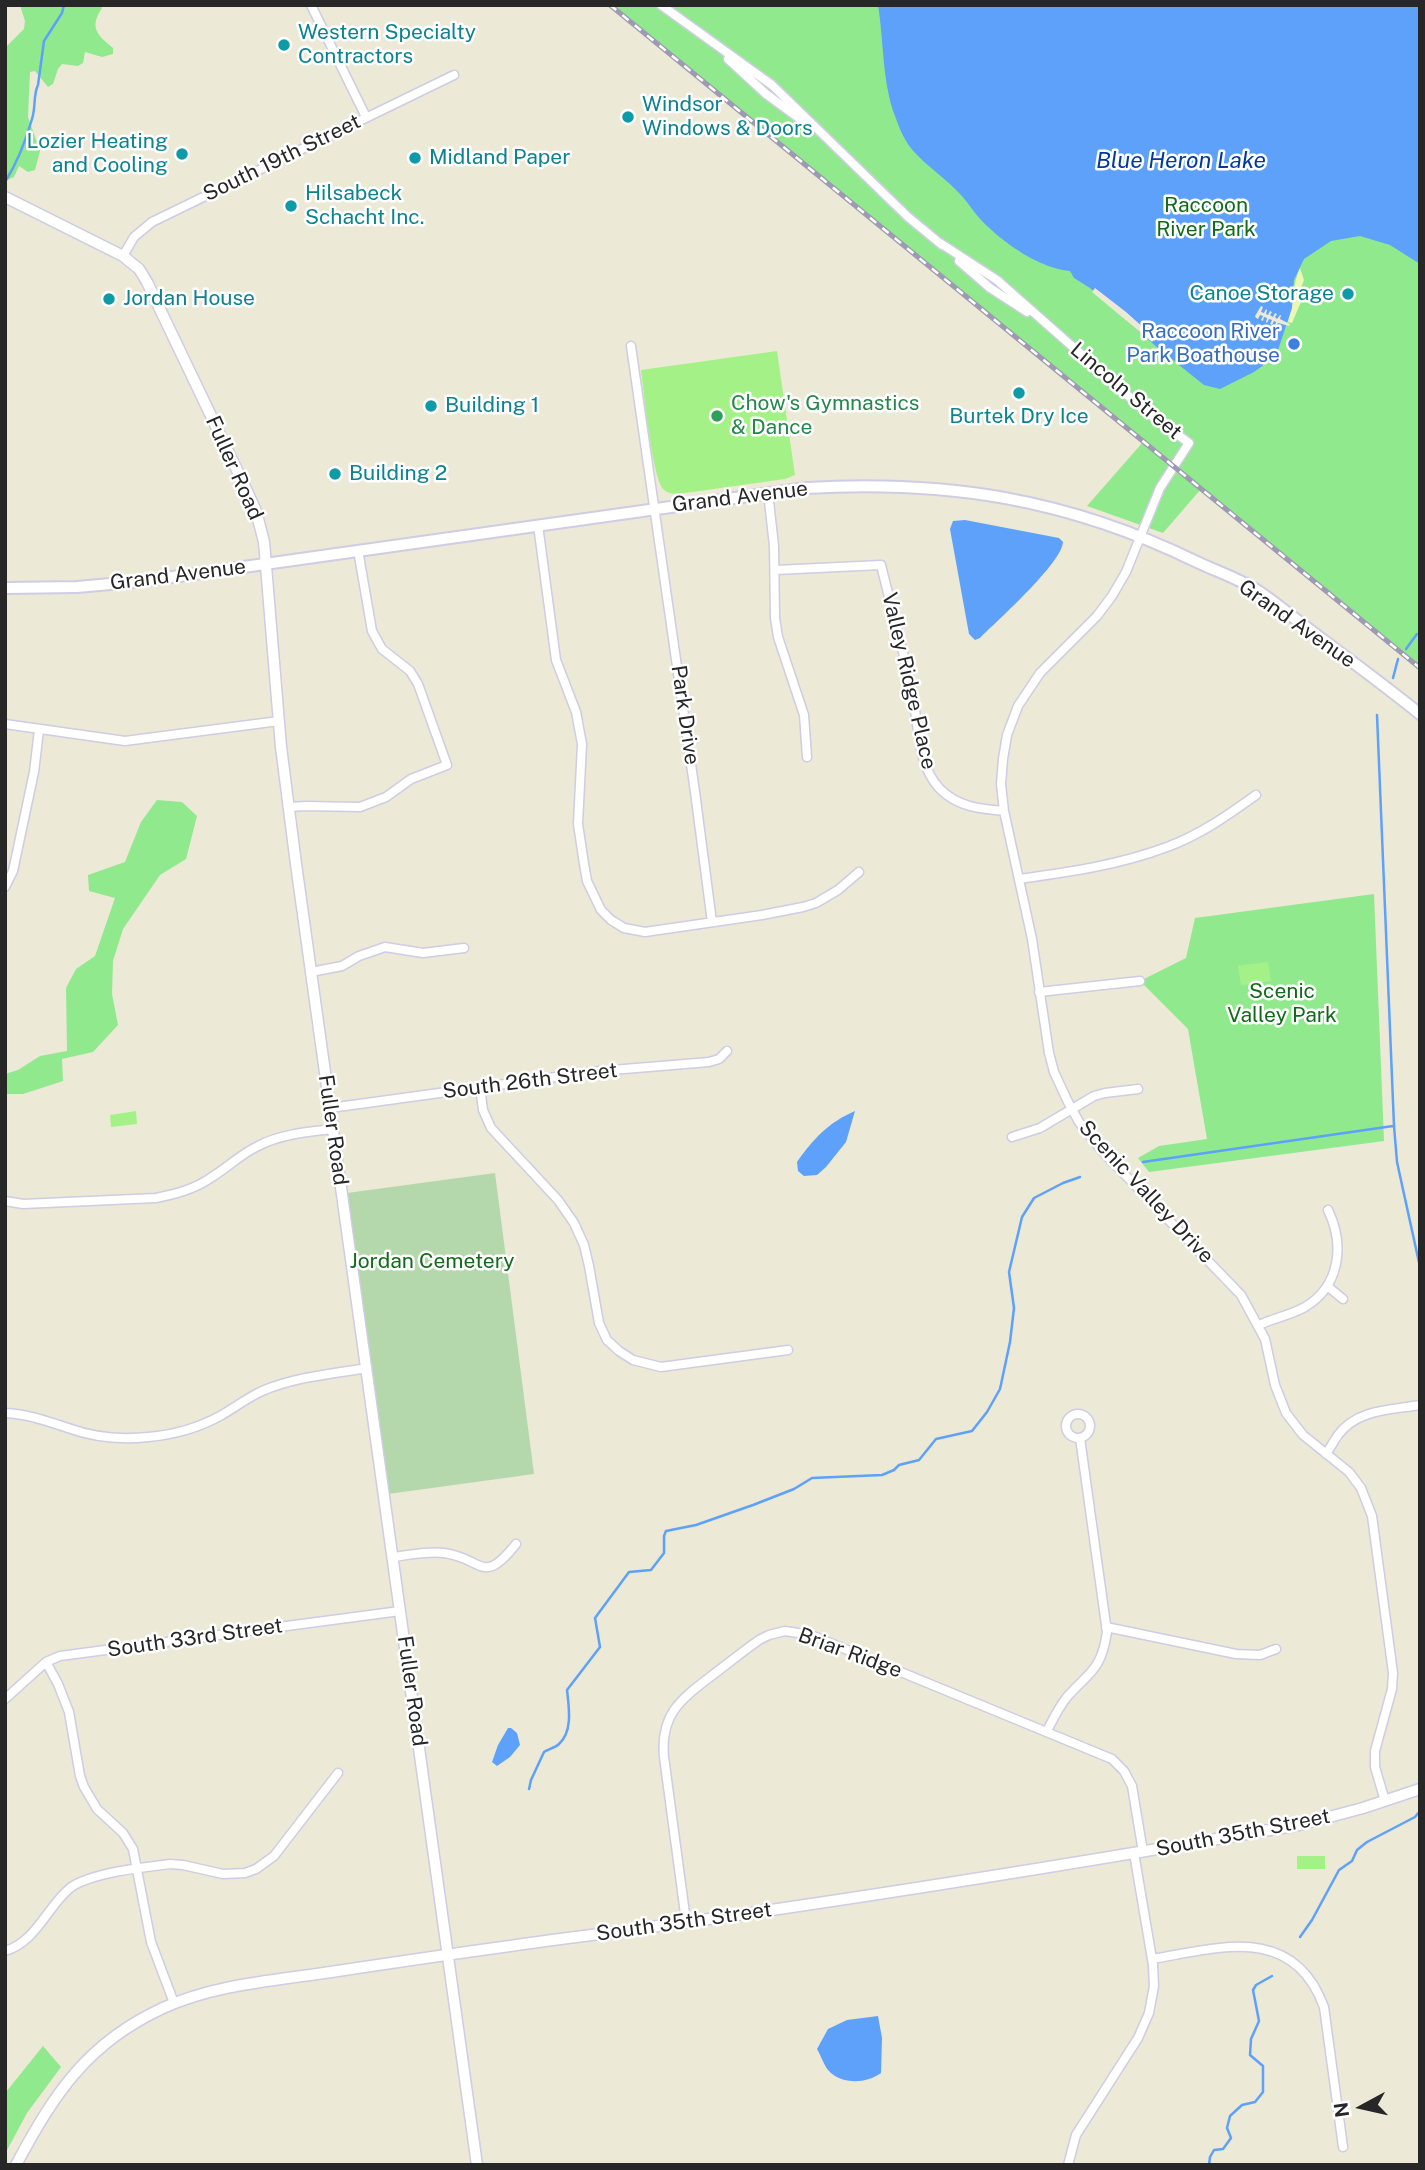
<!DOCTYPE html>
<style>
body{margin:0}
#map{position:relative;width:1425px;height:2170px;overflow:hidden;background:#ece9d7;font-family:"Public Sans",sans-serif}
canvas{display:block}
.frame{position:absolute;inset:0;border:7px solid #272727;pointer-events:none}
.north{position:absolute;left:1327px;top:2072px;width:70px;height:70px;-webkit-text-stroke:5px #fff;paint-order:stroke;rotate:262deg;font-size:19px;font-weight:700;line-height:28px;text-align:center;color:#272727}
.north::after{content:'';display:block;margin:auto;width:24px;height:32px;background:#272727;clip-path:polygon(50% 0,100% 100%,50% 72%,0 100%)}
</style>
<div id="map">
<canvas width="1425" height="2170"></canvas>
<div class="frame"></div>
<div class="north">N</div>
</div>
<script>
const c = document.querySelector('canvas').getContext('2d');
c.lineJoin = 'round';
function fillPath(path, color) {
  c.fillStyle = color;
  c.fill(path, 'evenodd');
}
function stroke(path, color, width, dash) {
  c.strokeStyle = color;
  c.lineWidth = width;
  c.lineCap = dash ? 'butt' : 'round';
  c.setLineDash(dash || []);
  c.stroke(path);
}
function write(font, color, halo, rows, align = 'center') {
  c.font = font + ' "Public Sans",sans-serif';
  c.lineWidth = 5;
  c.setLineDash([]);
  c.textBaseline = 'middle';
  c.strokeStyle = halo;
  c.fillStyle = color;
  for (const [text, x, y, turn = 0] of rows) {
    c.save();
    c.translate(x, y);
    c.rotate((+turn || 0) * Math.PI / 180);
    c.textAlign = isNaN(turn) ? turn : align;
    if (halo) c.strokeText(text, 0, 0);
    c.fillText(text, 0, 0);
    c.restore();
  }
}
fillPath(new Path2D(`
 M20 5H101L102 8C89 27 97 35 113 48V54L102 57 85 52 83 63 78 66 62 64 58 69 53 84 48 87 35 71 30 72 28 117 40 151 35 170 28 172 19 166 14 177 5 181V48L24 29 25 21Z
 M610 5H1420V668L1201 489 1163 533 1087 506 1143 442Z
 M157 800 182 802 197 816 186 859 160 875 123 929 113 961 112 994 118 1025 93 1052 62 1059 63 1081 23 1094H5V1074L18 1070 40 1056 67 1051 66 988 76 969 95 956 115 898 89 891 88 875 125 862 141 822Z
 M1374 894 1384 1141 1149 1172 1138 1158 1159 1146 1207 1139 1188 1029 1140 981 1186 958 1195 918Z
 M43 2046 61 2067 27 2113 5 2154V2089L6 2092Z`), '#90e98d');
fillPath(new Path2D(`
 M1300 268 1304 280 1300 291 1301 302 1292 323 1288 322C1293 303 1292 286 1300 268Z`), '#ecf6b5');
fillPath(new Path2D(`
 M495 1173 534 1474 388 1494 347 1193Z`), '#b4d8ac');
fillPath(new Path2D(`
 M777 351 795 475 785 479 678 494C672 494 667 493 663 489 652 475 644 392 641 370Z
 M1268 962 1271 981 1241 985 1238 966Z
 M136 1111 137 1124 111 1127 110 1115Z
 M1297 1856H1325V1869H1297Z`), '#a4f287');
fillPath(new Path2D(`
 M878 5H1420V264L1390 245 1360 236 1331 241 1304 259 1294 280 1292 308 1276 356 1254 372 1220 389 1204 385 1159 349 1090 288 1074 278 1070 271C1039 268 1005 244 983 222 974 213 968 202 959 193 945 177 916 159 906 141 901 133 898 124 895 116 882 81 884 42 878 5Z
 M965 520 1059 538 1063 542C1062 563 997 621 980 638L975 640 969 634 950 529 953 521Z
 M855 1111 846 1142 826 1167 817 1175 804 1176 798 1171 797 1162C813 1139 829 1122 855 1111Z
 M508 1728H511L517 1733 520 1745 510 1757 497 1766 492 1762 498 1745Z
 M878 2016 882 2038 881 2073C866 2084 841 2085 828 2070 824 2065 821 2056 817 2049L828 2029 847 2020Z`), '#5da1fb');
fillPath(new Path2D(`
 M1095 288 1126 312 1155 338 1152 342 1092 292Z
 M1261 306 1263 307 1261 312 1264 313 1266 309 1267 310 1266 314 1268 315 1270 311 1272 312 1270 315 1273 317 1275 313 1277 314 1275 317 1277 319 1280 315H1281L1280 319 1290 324 1289 326 1278 323 1276 327 1275 326 1276 322 1274 321 1272 325 1270 324 1272 320 1269 319 1267 323 1266 322 1267 318 1264 317 1263 321 1261 320 1263 316 1260 315 1258 319 1256 318 1255 316Z`), '#ece9d7');
stroke(new Path2D(`
 M5 182C17 163 26 140 32 119 36 107 33 95 38 85L44 41 62 13 64 5
 M1406 649 1417 634
 M1393 678 1398 659
 M1377 715 1394 1126 1397 1162 1420 1267
 M1143 1162 1393 1126
 M529 1789 531 1780 544 1752C548 1749 555 1748 559 1744 573 1731 569 1708 567 1690L600 1647 595 1618 629 1572 651 1570 664 1553V1536L666 1531 696 1525 753 1505 794 1489 812 1478 882 1475 894 1470 899 1465 919 1460 936 1439 972 1431 987 1412 1000 1389 1010 1342 1014 1308 1009 1272 1022 1217 1034 1198 1063 1183 1080 1177
 M1300 1937 1312 1920 1339 1870 1352 1861 1357 1850 1367 1842 1415 1817 1420 1811
 M1209 2165 1210 2157 1214 2150 1223 2149 1231 2138 1227 2128 1230 2116 1242 2105 1255 2102 1263 2092V2066L1250 2055 1251 2039 1259 2021 1253 1990 1256 1985 1272 1976`), '#5da1fb', 2.5);
const minor = new Path2D(`
 M311 5 366 117
 M661 5 772 85 908 217 942 245
 M728 59 766 94 807 124
 M940 243 997 280 1143 409 1189 443 1160 488 1126 572 1112 596 1097 616 1040 673 1018 706 1007 735 1003 759 1001 784 1004 811 1032 939 1049 1053 1054 1072 1068 1102 1079 1122 1102 1151 1241 1295 1265 1339 1275 1385 1286 1413 1303 1435 1349 1472 1361 1488 1372 1516 1393 1673 1392 1689 1375 1751V1767L1385 1801
 M123 256 134 237 152 222 454 75
 M959 261 990 288 1027 312
 M631 346 695 792 712 922
 M768 492 774 546 775 618 778 637 804 715 807 757
 M538 525 556 660 576 712 582 744 578 824 584 864 587 881 601 910 611 920 624 928 645 932 762 915 803 907 816 903 838 890 859 872
 M775 570 881 565C891 606 902 646 911 686 919 719 915 763 940 789 958 807 980 809 1004 811
 M5 724 125 741 279 721
 M289 807 306 806 360 807 386 797 411 779 447 765 418 684 410 671 382 649 372 631 358 550
 M1019 879C1070 872 1119 865 1167 847 1200 835 1228 815 1256 795
 M5 887 13 871 34 772 39 730
 M311 972 342 966 359 956 385 947 423 953 464 948
 M1039 992 1140 981
 M480 1087 483 1110 491 1128 558 1200 574 1223 584 1245 589 1266 599 1323 607 1340 619 1351 633 1360 661 1367 788 1350
 M330 1108 600 1071 709 1062 719 1059 727 1051
 M1012 1137 1040 1128 1094 1096 1105 1093 1138 1089
 M5 1201 23 1204 156 1198C176 1194 195 1189 212 1177 228 1167 241 1154 258 1146 281 1134 307 1132 333 1129
 M1327 1286 1343 1299
 M1259 1325C1274 1318 1291 1315 1305 1307 1340 1286 1345 1245 1328 1210
 M5 1413C28 1414 47 1421 68 1428 93 1437 121 1440 148 1437 172 1435 198 1428 220 1416 234 1408 247 1398 262 1391 295 1377 331 1374 367 1368
 M1066 1426a12 12 0 1 1 24 0a12 12 0 1 1-24 0Z
 M1326 1454C1330 1448 1334 1441 1338 1435 1357 1409 1391 1410 1420 1405
 M393 1557C409 1555 427 1551 444 1553 483 1558 482 1587 516 1544
 M1106 1627 1236 1654 1260 1655 1276 1649
 M46 1662 58 1684 69 1712 80 1776 84 1787 97 1809 123 1833 133 1849 151 1942 174 2003
 M5 1699 46 1662 60 1656 400 1611
 M1047 1731C1053 1719 1059 1707 1067 1697 1090 1671 1101 1671 1107 1632L1080 1438
 M686 1921 664 1757C660 1715 680 1700 710 1677 726 1665 742 1652 759 1640L769 1635 785 1631 811 1635 1112 1759 1124 1771 1132 1786 1143 1852
 M5 1951C36 1942 47 1907 70 1888 90 1873 144 1867 170 1864L183 1865 223 1874 245 1873 256 1869 274 1856 338 1773
 M1152 1959C1219 1948 1293 1923 1324 2007L1343 2147
 M1068 2165 1076 2135 1138 2038 1149 2013 1154 1986 1153 1965 1134 1853`);
const tertiary = new Path2D(`
 M5 197 123 256 139 269 147 282 246 489 256 511 264 542 281 747 296 864 477 2165
 M16 2165C54 2094 87 2043 163 2008 214 1985 270 1981 324 1973 411 1960 497 1947 584 1936 823 1905 1061 1866 1299 1825L1363 1808 1420 1789`);
const secondary = new Path2D(`
 M5 588 77 587 144 581 806 488C949 480 1068 499 1197 562 1216 571 1237 578 1255 589 1274 601 1292 617 1310 630 1347 658 1384 685 1420 714`);
stroke(minor, '#cfcce3', 11);
stroke(tertiary, '#cfcce3', 13);
stroke(secondary, '#cfcce3', 14);
stroke(minor, '#fff', 8);
stroke(tertiary, '#fff', 10);
stroke(secondary, '#fff', 10);
const rail = new Path2D(`
 M610 5 1420 668`);
stroke(rail, '#9e9ab4', 5);
stroke(rail, '#fff', 2.5, [8]);
for (const [x, y, r, color] of [
 [284,45,7,"#0f9aa8"],
 [628,117,7,"#0f9aa8"],
 [182,154,7,"#0f9aa8"],
 [415,158,7,"#0f9aa8"],
 [291,206,7,"#0f9aa8"],
 [1348,294,7,"#0f9aa8"],
 [109,299,7,"#0f9aa8"],
 [1294,344,7,"#3f7fe0"],
 [1019,393,7,"#0f9aa8"],
 [431,406,7,"#0f9aa8"],
 [717,416,7,"#2e9e5b"],
 [335,474,7,"#0f9aa8"]
]) {
  const dot = new Path2D();
  dot.arc(x, y, r, 0, 2 * Math.PI);
  c.fillStyle = color;
  c.fill(dot);
  stroke(dot, '#fff', 2.5);
}
write('21px', '#0d838f', '#fff', [
 ["Western Specialty",298,33],
 ["Contractors",298,57],
 ["Windsor",642,105],
 ["Windows & Doors",642,129],
 ["Lozier Heating",168,142,"right"],
 ["and Cooling",168,166,"right"],
 ["Midland Paper",429,158],
 ["Hilsabeck",305,194],
 ["Schacht Inc.",305,218],
 ["Canoe Storage",1334,294,"right"],
 ["Jordan House",123,299],
 ["Building 1",445,406],
 ["Burtek Dry Ice",1019,417,"center"],
 ["Building 2",349,474]
], 'left');
write('21px', '#272727', '#fff', [
 ["South 19th Street",282,158,-26],
 ["Lincoln Street",1126,391,40],
 ["Fuller Road",234,468,66],
 ["Grand Avenue",740,497,-7],
 ["Grand Avenue",178,575,-7],
 ["Grand Avenue",1297,624,35],
 ["Valley Ridge Place",909,681,77],
 ["Park Drive",685,715,82],
 ["South 26th Street",530,1081,-7],
 ["Fuller Road",333,1130,82],
 ["Scenic Valley Drive",1146,1192,47],
 ["South 33rd Street",195,1638,-8],
 ["Briar Ridge",850,1653,20],
 ["Fuller Road",412,1691,82],
 ["South 35th Street",1243,1833,-11],
 ["South 35th Street",684,1922,-8]
]);
write('21px', '#126a1a', '#fff', [
 ["Raccoon",1206,206],
 ["River Park",1206,230],
 ["Scenic",1282,992],
 ["Valley Park",1282,1016],
 ["Jordan Cemetery",432,1262]
]);
write('21px', '#366cbe', '#fff', [
 ["Raccoon River",1280,332],
 ["Park Boathouse",1280,356]
], 'right');
write('21px', '#27864d', '#fff', [
 ["Chow's Gymnastics",731,404],
 ["& Dance",731,428]
], 'left');
write('italic 23px', '#0039a3', '#fff', [
 ["Blue Heron Lake",1181,161]
]);
</script>
